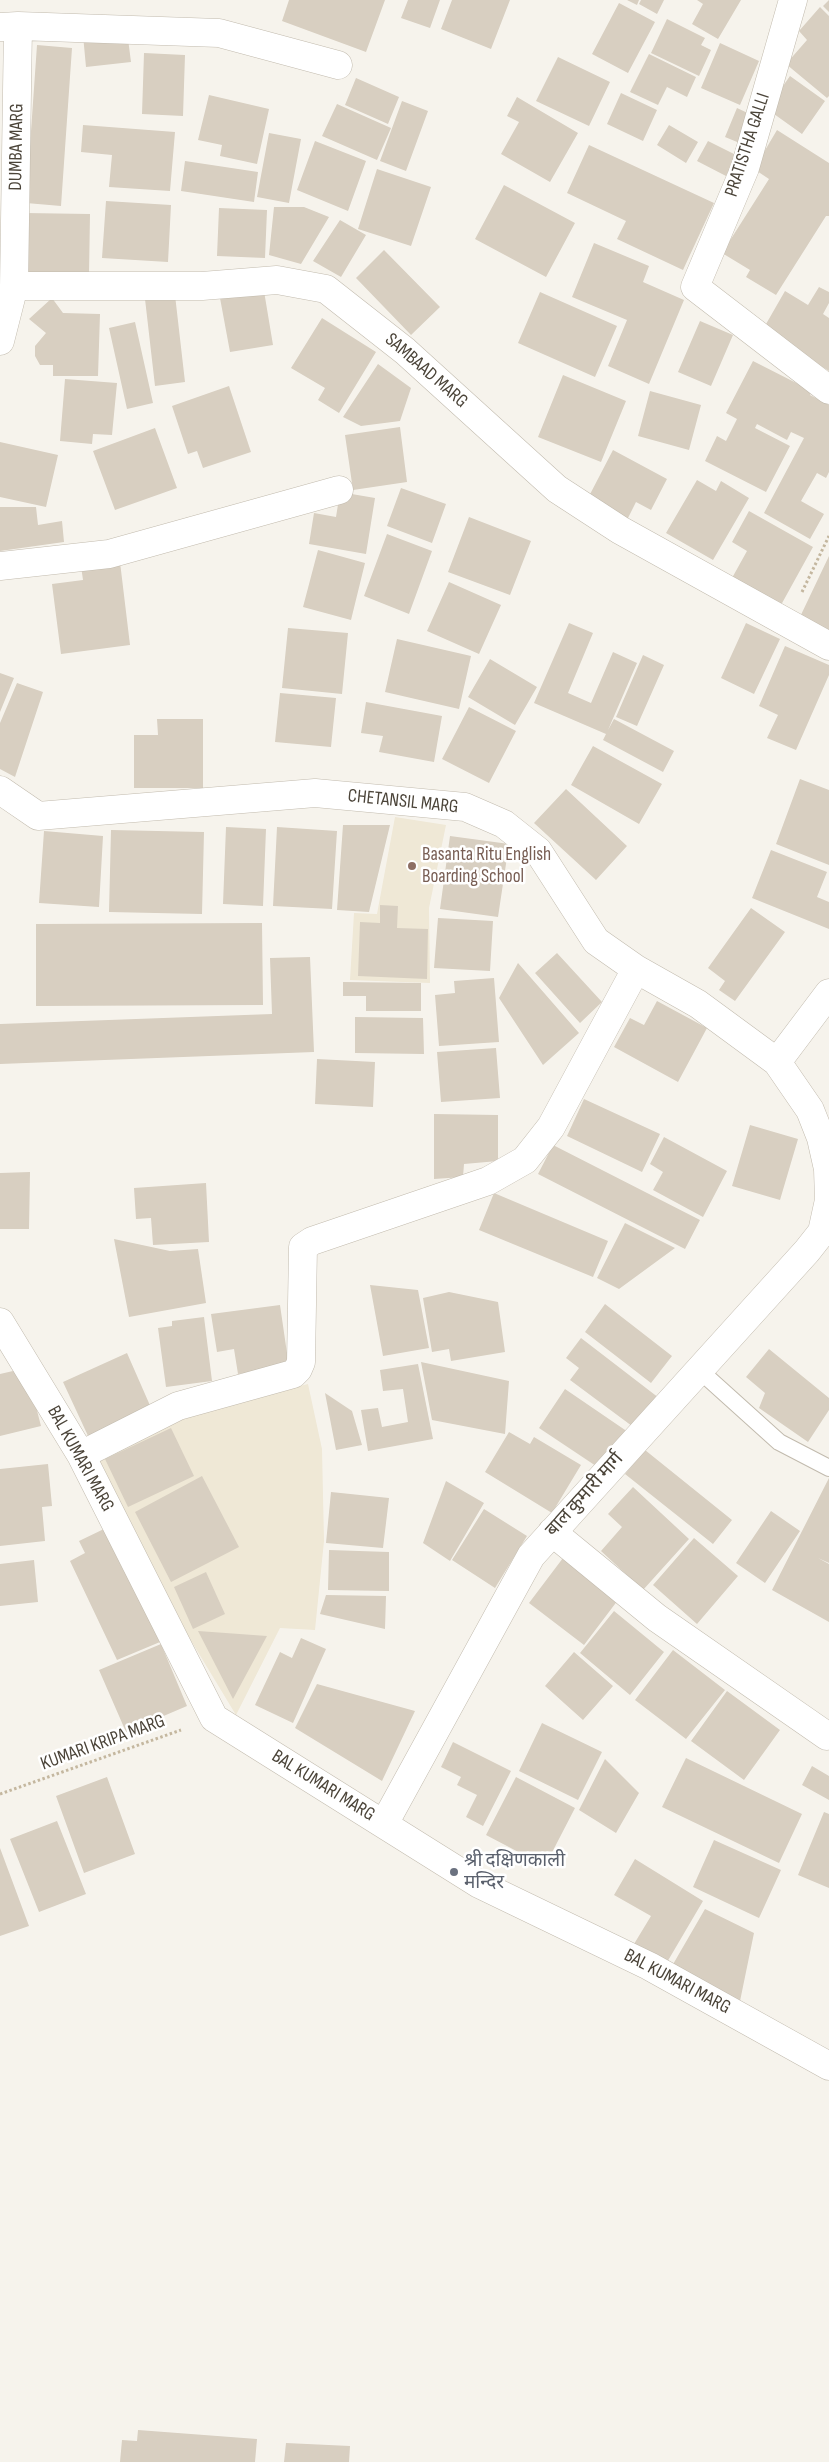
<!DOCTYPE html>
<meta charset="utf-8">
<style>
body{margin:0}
canvas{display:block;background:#f6f3ec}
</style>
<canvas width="829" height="2462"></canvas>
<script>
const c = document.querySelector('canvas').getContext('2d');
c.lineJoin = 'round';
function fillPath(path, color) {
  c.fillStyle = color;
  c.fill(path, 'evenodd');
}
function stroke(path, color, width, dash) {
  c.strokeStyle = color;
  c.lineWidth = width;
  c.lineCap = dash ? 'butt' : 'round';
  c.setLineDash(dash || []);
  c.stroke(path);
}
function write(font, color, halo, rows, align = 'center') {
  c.font = font + ' "Sofia Sans Condensed","Noto Sans Devanagari",sans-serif';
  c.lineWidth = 5;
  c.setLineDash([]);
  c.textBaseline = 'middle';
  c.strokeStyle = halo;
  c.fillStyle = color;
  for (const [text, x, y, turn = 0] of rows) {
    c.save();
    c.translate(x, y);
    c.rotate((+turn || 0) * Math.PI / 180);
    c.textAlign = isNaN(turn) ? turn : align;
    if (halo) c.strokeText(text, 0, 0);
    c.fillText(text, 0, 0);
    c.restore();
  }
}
fillPath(new Path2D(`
 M395 817 446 825 429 908 430 983 350 980 354 913 377 914Z
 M308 1384 322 1449 324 1541 315 1630 280 1628 236 1715 161 1591 96 1455 194 1412Z`), '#efe8d6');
fillPath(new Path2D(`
 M289 0H385L366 52 282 21Z
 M408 0H440L430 28 401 18Z
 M452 0H510L491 49 441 29Z
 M627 0H639L637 5Z
 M641 0H664L657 14 639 4Z
 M697 0H741L718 39 692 24 703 4Z
 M829 0V12L823 6Z
 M619 3 655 22 628 73 592 54Z
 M820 7 829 16V96L827 98 786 64 807 40 799 31Z
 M667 19 705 38 701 45 711 50 699 76 651 53Z
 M127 31 131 62 86 67 83 35Z
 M720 43 759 61 740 105 701 88Z
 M37 45 72 48 61 206 26 203Z
 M144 53 185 55 183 116 142 114Z
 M649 54 696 77 687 97 667 87 658 105 630 92Z
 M558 57 610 82 589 126 536 101Z
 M790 76 825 101 802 134 767 109Z
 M356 78 399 97 388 124 345 105Z
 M621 93 657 110 643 141 607 124Z
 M209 95 269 109 257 164 220 156 222 145 198 140Z
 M517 97 578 133 550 182 501 154 519 122 507 116Z
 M402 101 428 111 406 171 380 161Z
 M337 104 391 128 377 160 322 136Z
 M737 108 754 116 742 144 725 137Z
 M83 125 175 132 170 191 109 187 112 155 81 152Z
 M669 125 698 142 686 163 657 145Z
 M777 130 829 163V216H826L776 295 746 277 750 270 722 253 769 179 754 169Z
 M269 133 301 139 289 203 257 197Z
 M315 141 366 161 348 211 297 190Z
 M708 141 736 155 726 176 697 161Z
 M589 145 714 203 683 270 617 239 626 221 567 193Z
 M185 161 258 172 254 202 181 191Z
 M377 169 431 187 411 246 358 229Z
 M504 185 575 223 546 277 475 239Z
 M106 201 171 205 168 262 102 258Z
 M274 207H304L329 217 301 264 269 255Z
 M219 208 267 210 265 258 217 256Z
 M25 213 90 214 89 274H24Z
 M340 220 366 235 341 277 313 261Z
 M594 243 649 266 643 282 684 300 649 384 608 366 627 320 572 297Z
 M384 250 440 307 411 335 356 278Z
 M819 287 829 292V303L823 314 829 318V371L762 331 785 291 808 305Z
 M264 291 273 345 230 352 220 298Z
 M540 292 617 326 595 377 518 343Z
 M175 295 185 382 155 386 145 299Z
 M52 298 63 313 100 314 98 376H53V365H40L35 356V346L46 333 29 319Z
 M322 318 376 352 339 413 318 400 325 388 291 368Z
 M700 321 733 335 711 386 678 372Z
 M135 322 153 403 127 409 109 328Z
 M753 361 812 391 810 395 829 405V472L826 478 817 473 801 501 824 514 810 539 764 513 804 438 791 432 787 440 757 424 755 428 790 446 766 492 705 461 717 436 726 441 737 419 726 413Z
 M378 364 411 388 400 421 361 426 343 417Z
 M563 375 626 401 601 462 538 437Z
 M65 379 117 383 112 435 93 434 92 444 60 441Z
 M229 386 251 452 203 468 197 451 188 454 172 406Z
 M650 391 701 405 689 450 638 436Z
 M400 427 407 482 353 490 345 435Z
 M155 428 177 488 115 510 93 451Z
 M0 442 58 455 46 507 0 497Z
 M613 450 667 479 651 510 636 502 626 522 587 500Z
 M697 480 716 491 721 481 749 498 713 560 666 533Z
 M401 488 446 504 432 543 387 526Z
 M340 492 375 498 366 554 309 544 314 513 336 517Z
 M0 507H36L38 525 62 521 64 542 0 551Z
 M749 511 813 547 781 605 732 578 747 551 732 542Z
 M469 517 531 541 510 595 448 572Z
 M387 534 432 551 409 614 364 596Z
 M318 550 365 563 351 620 303 607Z
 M829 556V634L799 619Z
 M120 562 130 645 61 654 52 584 83 580 81 566Z
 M449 582 501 605 479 654 427 631Z
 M569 623 593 633 568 693 591 703 613 652 637 663 608 730 614 719 674 751 663 772 603 740 606 734 534 703Z
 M746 623 780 639 754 694 721 678Z
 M288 628 348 633 342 694 282 688Z
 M397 639 471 656 459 709 385 692Z
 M785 646 829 665V675L796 750 767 738 778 715 759 706Z
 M643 655 664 665 637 726 616 717Z
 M490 659 537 687 515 725 468 697Z
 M0 673 14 678 0 712Z
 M17 683 43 692 15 777 0 769V723Z
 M280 693 336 698 331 747 275 742Z
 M366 702 442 716 434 762 379 752 383 736 361 733Z
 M469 707 516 731 489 783 442 759Z
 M157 719H203V788H134V735H158Z
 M593 746 662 784 639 824 571 785Z
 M800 779 829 790V865L776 844Z
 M566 789 627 846 596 880 534 823Z
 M343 825H390L369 912 337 910Z
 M226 827 266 829 263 906 223 904Z
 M277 827 337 831 332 909 273 906Z
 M111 830 204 832 202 914 109 912Z
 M44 831 103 836 99 907 39 903Z
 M450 836 509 844 498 917 440 909Z
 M771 850 827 872 817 897 829 902V929L752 898Z
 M380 905 398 906 397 928 428 929 427 979 358 976 360 922 380 923Z
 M751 908 785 932 735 1001 719 990 725 981 708 968Z
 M438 918 493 921 490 971 434 968Z
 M262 923 263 1005 36 1006V924Z
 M557 953 602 1002 580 1023 535 973Z
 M310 957 314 1052 0 1064V1024L272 1014 270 958Z
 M518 963 579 1033 543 1065 499 998Z
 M494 978 499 1042 439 1046 435 995 455 993 454 981Z
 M343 982 421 983V1011H366V996H343Z
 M657 1001 707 1028 678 1082 614 1047 630 1018 644 1025Z
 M355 1017 423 1018 424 1054 355 1053Z
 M496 1048 500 1098 441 1102 437 1052Z
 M317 1059 375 1062 373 1107 315 1104Z
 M584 1099 660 1134 642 1172 567 1136Z
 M434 1114 498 1115V1161L464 1164 463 1177 434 1179Z
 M750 1125 798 1139 780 1200 732 1186Z
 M664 1137 727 1171 703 1217 653 1190 663 1172 650 1164Z
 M553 1145 700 1220 685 1249 538 1174Z
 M30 1172 29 1229H0V1173Z
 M206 1183 209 1242 153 1245 151 1218 136 1219 134 1188Z
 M494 1193 608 1241 593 1277 479 1230Z
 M625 1223 675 1248 619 1289 597 1278Z
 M114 1239 170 1251 198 1249 206 1303 129 1317Z
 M370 1285 418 1290 429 1348 383 1356Z
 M449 1292 498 1302 505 1352 451 1361 449 1349 432 1352 423 1298Z
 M605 1304 672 1356 651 1383 585 1332Z
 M280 1305 289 1367 238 1374 234 1349 217 1352 211 1314Z
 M204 1317 212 1381 166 1387 158 1328 172 1326V1321Z
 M581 1338 659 1398 636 1429 570 1380 579 1368 566 1358Z
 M769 1349 829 1398V1410L808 1442 759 1408 765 1393 746 1377Z
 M127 1353 152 1410 89 1438 63 1382Z
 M421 1362 509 1381 505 1434 432 1420Z
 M418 1364 433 1439 368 1451 361 1410 378 1408 382 1427 408 1422 403 1389 383 1391 380 1370Z
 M26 1368 41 1426 0 1436V1374Z
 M565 1389 628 1432 602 1470 539 1428Z
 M325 1393 352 1411 362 1445 336 1450Z
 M171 1428 194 1476 128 1507 105 1459Z
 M509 1432 530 1444 534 1437 581 1465 552 1513 485 1472Z
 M645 1450 732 1520 713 1544 625 1474Z
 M48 1464 52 1506 42 1507 45 1541 0 1546V1469Z
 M202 1476 239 1547 171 1582 135 1512Z
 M829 1478V1563L818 1558 829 1564V1622L772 1590Z
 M446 1481 484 1503 450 1561 423 1543Z
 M633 1487 689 1539 643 1590 601 1551 622 1527 608 1514Z
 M331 1492 389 1498 383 1548 326 1543Z
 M484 1509 527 1536 495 1588 452 1560Z
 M771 1511 800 1531 765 1583 736 1563Z
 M106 1528 160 1642 117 1660 70 1561 85 1553 79 1541Z
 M694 1538 738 1576 697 1624 653 1585Z
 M329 1550 389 1552V1591L328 1590Z
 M563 1558 618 1600 584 1645 529 1603Z
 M34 1560 38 1602 0 1606V1564Z
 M206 1572 225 1614 193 1629 174 1587Z
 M326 1595 386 1596 385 1629 320 1614Z
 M614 1611 664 1652 630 1695 580 1653Z
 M198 1631 267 1636 233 1699Z
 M301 1638 326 1649 293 1723 255 1705 280 1652 292 1658Z
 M161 1644 187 1706 126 1732 99 1670Z
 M673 1650 725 1690 686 1739 635 1700Z
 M574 1652 613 1686 583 1720 545 1686Z
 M317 1684 415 1711 382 1781 295 1728Z
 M727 1691 780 1730 744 1780 691 1741Z
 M542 1723 602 1752 578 1800 519 1771Z
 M453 1742 511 1771 483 1826 466 1817 477 1795 457 1785 461 1777 441 1767Z
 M686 1758 802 1814 779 1863 662 1807Z
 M605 1759 639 1793 616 1833 579 1810Z
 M812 1766 829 1776V1800L802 1785Z
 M107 1777 135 1854 84 1873 56 1796Z
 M516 1777 575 1808 545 1866 486 1835Z
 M824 1812 829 1814V1888L798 1875Z
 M57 1821 86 1894 39 1912 10 1839Z
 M714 1840 781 1870 759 1918 693 1887Z
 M0 1848 29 1926 0 1936Z
 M635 1859 703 1901 666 1964 634 1944 651 1916 614 1895Z
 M705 1909 754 1933 739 2006 672 1966Z
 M138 2430 257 2439 255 2462H120L122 2440 137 2441Z
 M286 2443 350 2446 349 2462H284Z`), '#d8cfc1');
const service = new Path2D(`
 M698 1369 779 1442 829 1468`);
const minor = new Path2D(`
 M793 0 745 168 695 287 829 390
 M18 26 219 33 338 65
 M0 27 18 26 14 286 0 341
 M14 286H202L277 280 326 289 405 351 557 489 620 530 829 646
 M0 566 109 554 339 490
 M0 790 38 816 315 793 465 807 504 824 538 851 596 941 636 969 698 1004 777 1062 810 1110 821 1138 828 1169 829 1200
 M777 1062 829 993
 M0 1322 81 1455 214 1718 479 1884 649 1966 829 2066
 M81 1455 178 1406 293 1374 298 1369 301 1362 303 1247 312 1241 488 1181 525 1160 551 1127 636 969
 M552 1532 657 1618 827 1736
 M384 1824 531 1556 807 1251 822 1232 829 1200`);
stroke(service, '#c2bbae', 18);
stroke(minor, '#c2bbae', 29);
stroke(new Path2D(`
 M802 592 829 536
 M0 1794 181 1730`), '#c4b79f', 3, [2.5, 2.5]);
stroke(service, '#fff', 16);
stroke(minor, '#fff', 28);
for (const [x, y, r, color] of [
 [412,866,5,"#8d6e63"],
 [454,1872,5,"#6b7280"]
]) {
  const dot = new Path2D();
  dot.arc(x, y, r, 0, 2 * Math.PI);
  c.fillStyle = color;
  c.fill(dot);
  stroke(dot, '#fff', 2);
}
write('19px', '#4b4439', '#fff', [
 ["PRATISTHA GALLI",748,145,-72],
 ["DUMBA MARG",17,147,-89],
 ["SAMBAAD MARG",426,371,41],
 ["CHETANSIL MARG",403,802,6],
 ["BAL KUMARI MARG",80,1459,61],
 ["बाल कुमारी मार्ग",585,1495,-48],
 ["KUMARI KRIPA MARG",103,1743,-20],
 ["BAL KUMARI MARG",323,1786,32],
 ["BAL KUMARI MARG",677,1982,28]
]);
write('19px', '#785e54', '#fff', [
 ["Basanta Ritu English",422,855],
 ["Boarding School",422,877]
], 'left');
write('19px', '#5b616d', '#fff', [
 ["श्री दक्षिणकाली",464,1861],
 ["मन्दिर",464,1883]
], 'left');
</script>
